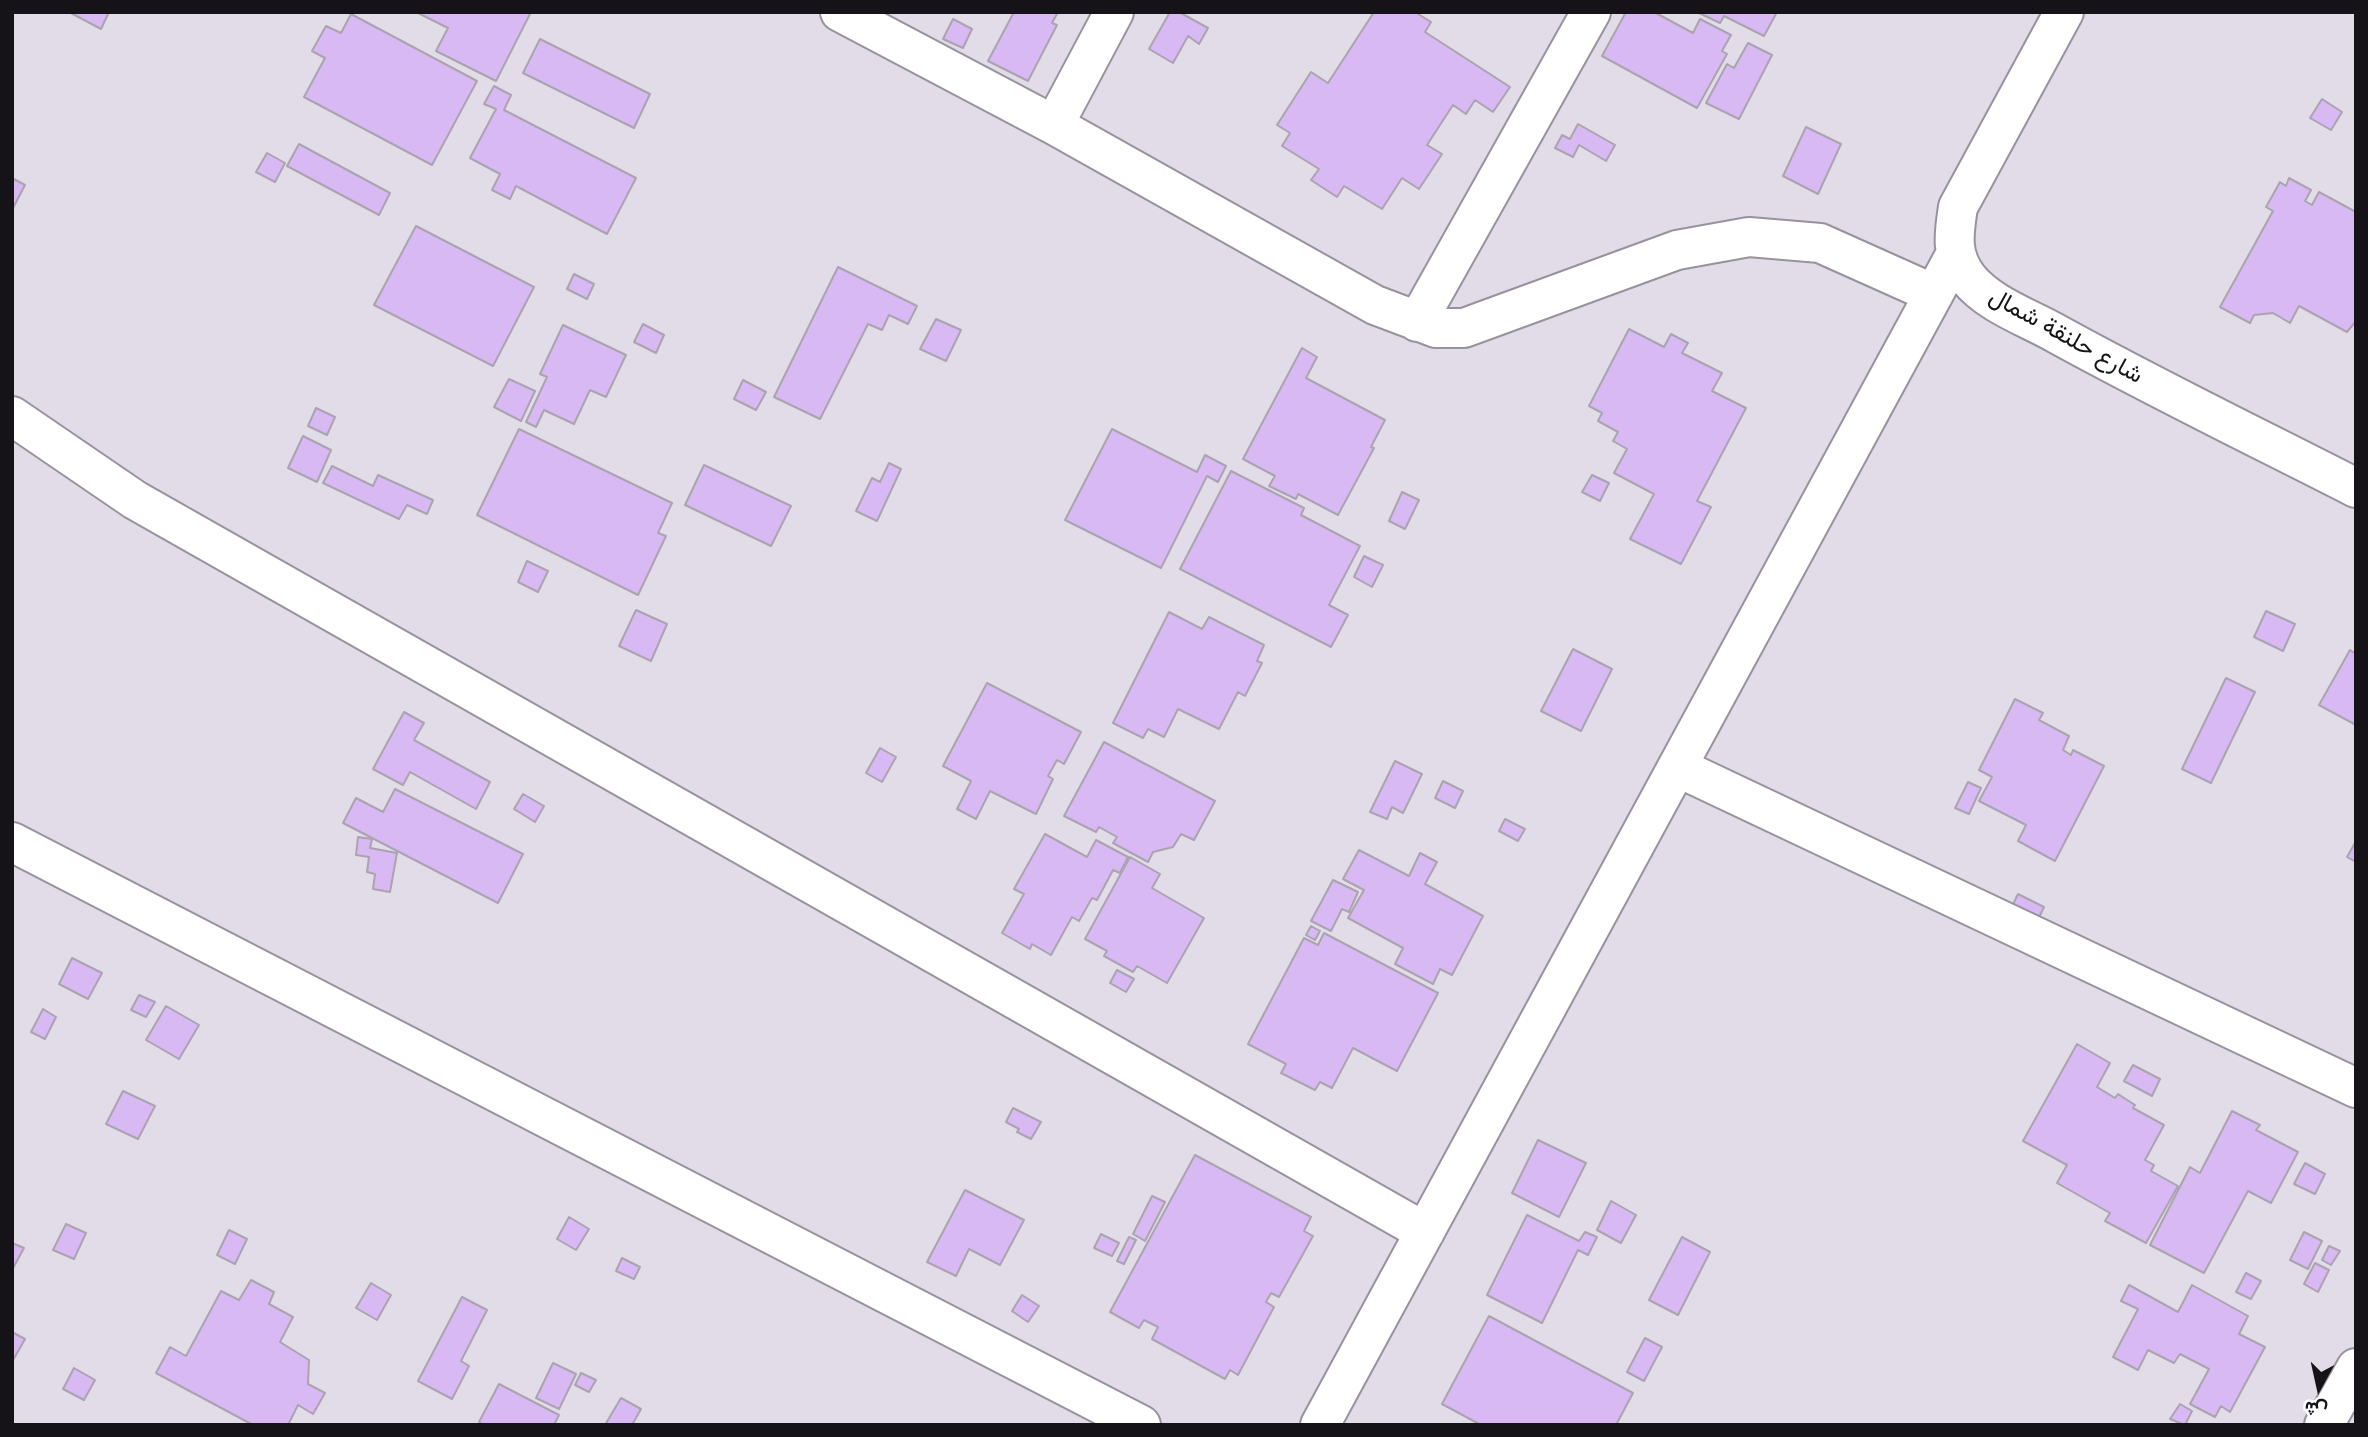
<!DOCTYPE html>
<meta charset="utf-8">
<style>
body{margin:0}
#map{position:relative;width:2368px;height:1437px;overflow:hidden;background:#e2dbe8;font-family:Montserrat,Vazirmatn,sans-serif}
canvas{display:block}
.frame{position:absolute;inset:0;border:14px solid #161318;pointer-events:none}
.north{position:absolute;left:2284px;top:1353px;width:70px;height:70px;-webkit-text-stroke:5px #fff;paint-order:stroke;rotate:188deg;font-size:19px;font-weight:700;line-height:28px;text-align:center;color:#161318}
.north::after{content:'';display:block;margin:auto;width:24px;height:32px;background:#161318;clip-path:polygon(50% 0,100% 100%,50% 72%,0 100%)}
</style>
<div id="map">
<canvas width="2368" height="1437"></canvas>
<div class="frame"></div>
<div class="north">ش</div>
</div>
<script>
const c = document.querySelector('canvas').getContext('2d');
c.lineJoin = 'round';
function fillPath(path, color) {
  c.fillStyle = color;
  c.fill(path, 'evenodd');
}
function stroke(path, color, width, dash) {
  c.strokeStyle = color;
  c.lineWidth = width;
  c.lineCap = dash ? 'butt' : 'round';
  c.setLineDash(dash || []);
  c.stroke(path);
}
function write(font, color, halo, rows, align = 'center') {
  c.font = font + ' Montserrat,Vazirmatn,sans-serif';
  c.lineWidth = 6;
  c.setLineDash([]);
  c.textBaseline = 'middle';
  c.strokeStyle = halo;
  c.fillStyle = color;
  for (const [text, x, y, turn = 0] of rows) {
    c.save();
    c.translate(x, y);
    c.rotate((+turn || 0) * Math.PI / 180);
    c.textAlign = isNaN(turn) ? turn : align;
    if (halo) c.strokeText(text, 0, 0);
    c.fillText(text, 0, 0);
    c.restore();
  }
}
const building = new Path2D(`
 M69 12H109L101 29Z
 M416 12H531L496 81 436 51 448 28Z
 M1014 12H1058L1052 23 1057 25 1028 81 988 61Z
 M1170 12H1179L1208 28 1199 44 1188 36 1173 63 1149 49Z
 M1374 12H1415L1431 22 1425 32 1510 87 1493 112 1475 100 1466 114 1453 105 1427 145 1442 154 1419 189 1402 178 1382 209 1344 186 1337 197 1311 180 1319 169 1282 146 1290 133 1277 125 1311 72 1328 83Z
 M1626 12H1654L1693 33 1700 19 1731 35 1722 51 1727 54 1697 108 1602 56Z
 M1777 12 1764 36 1724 16 1720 23 1699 13Z
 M351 14 477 81 432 165 304 97 325 58 312 51 326 26 341 33Z
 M953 19 972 29 963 48 943 39Z
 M540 39 650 94 634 128 523 73Z
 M1748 43 1772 55 1739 119 1706 103 1727 64 1734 68Z
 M494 86 511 95 504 110 636 178 607 234 516 186 510 199 492 190 500 174 470 158 496 109 484 104Z
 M2322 99 2342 112 2331 130 2310 118Z
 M1578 124 1615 145 1606 161 1579 145 1573 157 1555 148 1562 135 1570 139Z
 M1806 127 1841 144 1818 194 1783 176Z
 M299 144 390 193 379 215 287 166Z
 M267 153 285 163 275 182 256 172Z
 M12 178 25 185 12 210Z
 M2289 178 2311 190 2305 201 2312 205 2319 192 2356 212V321L2347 332 2299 306 2290 323 2273 313 2254 315 2250 323 2220 307 2273 211 2266 207 2280 182 2286 186Z
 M416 226 534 287 493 366 374 305Z
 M838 267 917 306 908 324 889 315 882 330 868 324 820 419 774 397Z
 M574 274 594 284 587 299 567 289Z
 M936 319 961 330 946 361 920 349Z
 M643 324 664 335 656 353 634 342Z
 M563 325 626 355 606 397 590 390 574 424 544 410 536 427 526 422 547 377 540 374Z
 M1629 329 1664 347 1671 334 1688 343 1682 353 1722 373 1712 391 1746 408 1697 501 1711 507 1681 564 1630 539 1654 494 1614 473 1627 449 1613 441 1618 432 1598 421 1602 413 1589 406Z
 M1302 348 1317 357 1306 378 1385 420 1371 447 1374 448 1338 515 1298 494 1296 499 1269 486 1275 476 1243 459Z
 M509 379 535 391 521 421 494 407Z
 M743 380 766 392 756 410 734 399Z
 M316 408 335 417 327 435 308 426Z
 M519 429 672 503 658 533 666 536 638 595 477 515Z
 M1112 429 1197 472 1205 455 1226 466 1218 482 1207 476 1161 568 1065 520Z
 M303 436 331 450 317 482 288 468Z
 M889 463 901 469 877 521 856 511 872 478 880 482Z
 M704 465 791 506 771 546 685 505Z
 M332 466 373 486 378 475 433 500 427 514 407 505 399 519 323 483Z
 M1231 471 1304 508 1301 515 1360 546 1329 605 1348 615 1331 647 1180 569Z
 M1592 475 1609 483 1600 501 1582 492Z
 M1402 492 1419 500 1405 529 1389 521Z
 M1364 556 1383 565 1372 587 1354 577Z
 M527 561 548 571 538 592 518 582Z
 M636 610 667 624 651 661 619 646Z
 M2266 611 2295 624 2283 651 2254 637Z
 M1169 612 1202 629 1209 617 1264 645 1257 661 1262 663 1245 696 1238 692 1219 729 1178 709 1164 737 1148 729 1143 738 1113 723Z
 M1573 649 1612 669 1581 731 1541 711Z
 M2350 650 2356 654V725L2319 705Z
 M2226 678 2255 692 2211 783 2182 769Z
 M987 683 1081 732 1064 764 1057 760 1048 776 1053 779 1036 814 990 791 976 819 957 809 971 781 943 766Z
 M2015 699 2043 713 2039 720 2069 736 2063 750 2071 755 2073 750 2104 766 2055 861 2018 841 2026 825 1979 801 1992 777 1979 770Z
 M404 712 424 723 414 740 490 782 476 809 410 772 403 785 373 769Z
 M1104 742 1215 801 1194 840 1181 834 1173 847 1153 852 1148 862 1113 843 1117 837 1099 827 1096 832 1064 816Z
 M880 748 896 757 882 782 866 773Z
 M1395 761 1422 774 1403 813 1392 807 1387 819 1370 812Z
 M1443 781 1463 791 1455 808 1435 798Z
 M1968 782 1981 788 1969 814 1955 808Z
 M395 789 523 854 498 903 343 823 356 798 383 812Z
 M523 794 544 806 535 822 514 809Z
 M1505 819 1525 829 1518 841 1499 831Z
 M1045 834 1087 857 1096 840 1128 857 1120 873 1113 870 1097 900 1092 898 1079 921 1072 917 1051 955 1032 944 1030 949 1002 933 1024 894 1014 889Z
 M358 837 372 839 370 848 397 853 390 892 373 889 375 874 367 872 369 857 356 855Z
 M2356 841V862L2347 857Z
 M1359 850 1409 876 1420 853 1437 862 1425 884 1483 916 1452 975 1440 969 1433 984 1395 964 1403 948 1348 918 1364 890 1343 879Z
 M1130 857 1160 874 1152 888 1204 918 1167 983 1137 966 1133 972 1104 956 1107 951 1085 939Z
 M1333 880 1358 892 1349 912 1342 909 1331 931 1311 921Z
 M2018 894 2044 907 2035 926 2008 915Z
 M1311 926 1320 931 1315 940 1306 935Z
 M1324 933 1438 993 1397 1071 1353 1048 1332 1088 1320 1082 1315 1090 1281 1073 1286 1064 1248 1044 1304 938 1318 945Z
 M72 958 102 973 88 999 59 984Z
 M1117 970 1134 979 1126 992 1110 983Z
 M139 995 155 1002 146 1017 131 1010Z
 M166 1006 199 1025 179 1059 146 1040Z
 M43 1009 56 1017 45 1039 31 1032Z
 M2077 1044 2110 1063 2097 1087 2115 1098 2118 1094 2135 1105 2133 1108 2164 1125 2145 1160 2154 1165 2151 1171 2178 1186 2146 1243 2105 1221 2110 1213 2057 1183 2067 1165 2023 1141Z
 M2133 1065 2160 1079 2152 1096 2124 1081Z
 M123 1091 155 1106 138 1139 106 1124Z
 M1013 1108 1041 1122 1031 1139 1017 1132 1019 1129 1006 1122Z
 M2232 1111 2260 1125 2256 1130 2298 1152 2271 1203 2248 1191 2204 1273 2150 1245 2190 1167 2200 1173Z
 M1538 1140 1586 1163 1559 1217 1512 1193Z
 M1195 1155 1311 1217 1304 1231 1313 1236 1279 1297 1271 1293 1266 1302 1274 1307 1238 1375 1230 1370 1225 1379 1152 1339 1158 1327 1144 1320 1139 1328 1110 1312Z
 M2305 1163 2325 1174 2315 1194 2294 1184Z
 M965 1190 1024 1220 1000 1265 969 1249 956 1276 927 1262Z
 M1152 1196 1165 1202 1145 1241 1133 1234Z
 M1611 1201 1636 1215 1621 1243 1597 1230Z
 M1527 1215 1579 1241 1585 1232 1597 1237 1588 1255 1578 1250 1542 1323 1487 1295Z
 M569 1217 589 1229 576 1250 557 1239Z
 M66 1224 86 1233 74 1259 53 1250Z
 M229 1230 247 1239 235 1264 217 1255Z
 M2304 1232 2322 1241 2308 1269 2290 1260Z
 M1101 1234 1119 1243 1112 1256 1094 1248Z
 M1129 1237 1136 1240 1124 1264 1117 1261Z
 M1682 1237 1710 1252 1678 1315 1649 1300Z
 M12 1243 24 1248 12 1270Z
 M2329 1246 2340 1251 2331 1265 2322 1260Z
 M622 1258 640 1267 634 1279 616 1271Z
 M2315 1263 2329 1270 2318 1292 2304 1284Z
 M2246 1273 2261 1281 2251 1299 2236 1292Z
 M251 1280 274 1292 269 1304 293 1317 280 1342 309 1360 308 1384 325 1393 313 1414 298 1405 288 1425H253L156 1373 170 1347 186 1356 221 1291 239 1300Z
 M371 1283 391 1295 377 1320 356 1308Z
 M2129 1285 2178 1312 2192 1285 2248 1316 2239 1334 2265 1347 2230 1412 2221 1406 2215 1417 2190 1404 2209 1369 2180 1354 2174 1363 2148 1350 2138 1370 2113 1357 2138 1309 2121 1301Z
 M1022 1295 1039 1306 1028 1322 1012 1311Z
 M462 1297 487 1310 461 1361 469 1366 452 1399 418 1381Z
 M1489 1316 1633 1393 1616 1425H1481L1442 1404Z
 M12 1332 25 1339 12 1362Z
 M1645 1338 1662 1347 1644 1381 1627 1372Z
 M553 1363 576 1374 559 1409 536 1398Z
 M74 1368 95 1380 84 1400 63 1389Z
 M581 1373 596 1380 589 1392 575 1385Z
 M499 1384 559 1415 554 1425H484L479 1422Z
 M621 1398 641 1409 632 1425H605Z
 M2180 1404 2192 1411 2185 1425 2170 1419Z`);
fillPath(building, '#d8b9f4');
stroke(building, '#aaa3b0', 2);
const minor = new Path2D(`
 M840 12 1054 125 1375 305 1436 328H1464L1677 250 1749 237 1820 243 1934 294
 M2064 12 1958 207C1954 233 1950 255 1968 278 1988 304 2029 318 2057 334 2155 388 2256 437 2356 488
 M1054 125 1114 12
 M1417 322 1591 12
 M12 416 135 500 1425 1232
 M1677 767 2356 1088
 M12 842 1141 1425
 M1320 1425 1955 255
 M2324 1425 2356 1368`);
stroke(minor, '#98929e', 42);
stroke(minor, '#fff', 38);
write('24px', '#161318', '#fff', [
 ["شارع حلنقة شمال",2066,336,29]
]);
</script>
